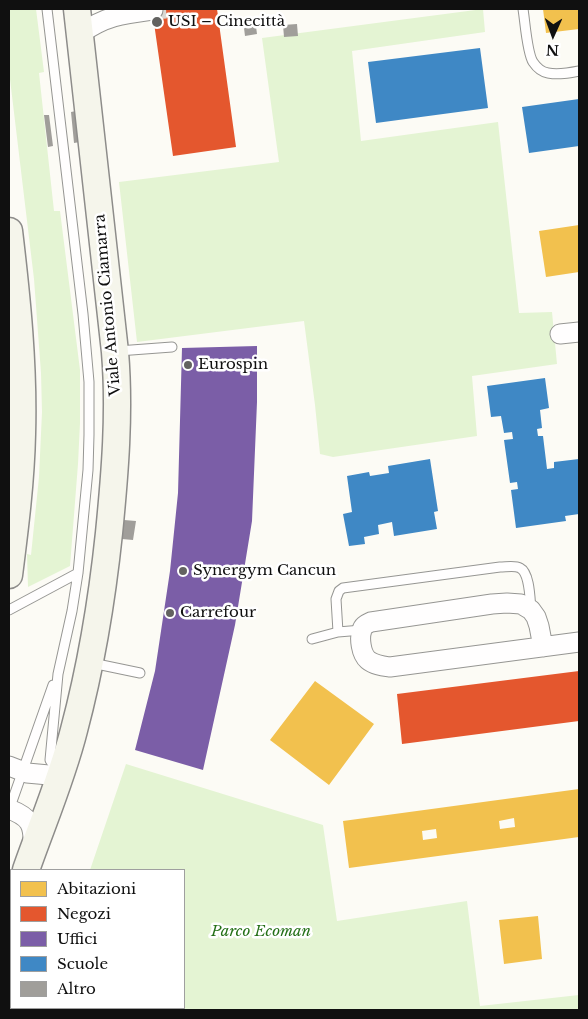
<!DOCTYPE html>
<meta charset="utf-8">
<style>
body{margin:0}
#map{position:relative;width:588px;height:1019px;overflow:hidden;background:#fcfbf5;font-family:"Libre Baskerville",serif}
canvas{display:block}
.frame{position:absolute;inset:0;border:10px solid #101010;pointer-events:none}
.legend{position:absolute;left:10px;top:869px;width:175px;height:140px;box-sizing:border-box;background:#fff;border:1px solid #9f9f9f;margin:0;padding:6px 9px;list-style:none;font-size:15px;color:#101010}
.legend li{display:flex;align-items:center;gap:10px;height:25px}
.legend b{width:25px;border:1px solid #9f9f9f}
.north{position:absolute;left:528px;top:10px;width:50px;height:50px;-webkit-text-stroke:4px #fff;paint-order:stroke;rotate:182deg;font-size:14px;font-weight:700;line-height:20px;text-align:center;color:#101010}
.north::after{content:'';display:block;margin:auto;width:18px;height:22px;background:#101010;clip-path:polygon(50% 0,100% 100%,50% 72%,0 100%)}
</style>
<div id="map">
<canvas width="588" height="1019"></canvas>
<div class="frame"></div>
<ul class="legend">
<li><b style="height:14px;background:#f2c14e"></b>Abitazioni</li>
<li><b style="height:14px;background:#e4572e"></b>Negozi</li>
<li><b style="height:14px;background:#7b5ea7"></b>Uffici</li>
<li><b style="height:14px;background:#3f88c5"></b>Scuole</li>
<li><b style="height:14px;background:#a09e9a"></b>Altro</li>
</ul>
<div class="north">N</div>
</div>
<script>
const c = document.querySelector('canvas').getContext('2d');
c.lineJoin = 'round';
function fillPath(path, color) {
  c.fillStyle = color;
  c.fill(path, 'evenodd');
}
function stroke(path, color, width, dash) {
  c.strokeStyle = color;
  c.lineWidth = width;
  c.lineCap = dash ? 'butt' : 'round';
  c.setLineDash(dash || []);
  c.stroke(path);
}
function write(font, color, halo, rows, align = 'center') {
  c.font = font + ' "Libre Baskerville",serif';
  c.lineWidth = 5;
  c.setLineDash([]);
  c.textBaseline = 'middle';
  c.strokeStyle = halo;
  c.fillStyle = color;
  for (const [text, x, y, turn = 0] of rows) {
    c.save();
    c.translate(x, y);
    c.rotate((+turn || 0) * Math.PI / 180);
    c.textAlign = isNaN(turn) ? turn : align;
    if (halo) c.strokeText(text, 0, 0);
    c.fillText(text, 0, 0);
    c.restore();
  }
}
fillPath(new Path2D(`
 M9 9H36L44 72 39 73 54 211H60L80 370V423L78 464 70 566 28 587 27 554 31 555 39 477 42 412 41 373 34 279 9 71Z
 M483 9 485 32 352 51 361 141 498 122 519 313 552 312 557 364 472 376 477 436 333 457 320 454 315 405 304 321 137 342 119 182 279 162 262 38Z
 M126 764 323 825 337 921 467 901 480 1006 579 995V1010H100L93 1008H184V870H90Z`), '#e4f4d3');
fillPath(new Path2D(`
 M543 9H579V29L546 33Z
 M579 225V272L546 277 539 231Z
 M315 681 374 724 329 785 270 740Z
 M579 789V837L349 868 343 821ZM514 818 515 827 500 829 499 821ZM436 829 437 838 423 840 422 831Z
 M538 916 542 959 504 964 499 920Z`), '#f2c14e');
fillPath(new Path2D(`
 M152 9H217L236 147 173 156Z
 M579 671V721L402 744 397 694Z`), '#e4572e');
fillPath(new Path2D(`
 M257 346V402L252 521 235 625 203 770 135 750 155 671 170 571 178 493 182 348Z`), '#7b5ea7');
fillPath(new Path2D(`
 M480 48 488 108 376 123 368 62Z
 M579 99V146L529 153 522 107Z
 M545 378 549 408 540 410 542 428 537 429 538 436H543L547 469 554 468V462L579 459V514L565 516 566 521 516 528 511 490 518 489 517 482 510 483 504 440 513 439 512 432 504 433 501 416 491 417 487 386Z
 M430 459 438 511 434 512 437 529 394 536 392 522 378 525 379 534 364 537 365 544 349 546 343 514 352 512 347 476 369 472 370 476 389 473 388 466Z`), '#3f88c5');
fillPath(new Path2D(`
 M255 19 257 34 245 36 243 20Z
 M297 24 298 36 284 37 283 25Z
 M76 111 80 142 74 143 71 112Z
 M44 115H49L53 146 48 147Z
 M124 520 136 521 133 540 122 539Z`), '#a09e9a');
stroke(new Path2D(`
 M153 10 166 9`), '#d9d8d3', 19, [19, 9]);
const lane = new Path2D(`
 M47 9 83 314 89 382V435L88 470 78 573 72 611 58 674 50 760 57 771
 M523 9C525 21 527 53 533 62 537 68 542 72 548 73 559 75 569 73 579 71
 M118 351 172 347
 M9 610 78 573
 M338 632 336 599 339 591 343 588 500 567C506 567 515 565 520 568 530 573 530 600 531 610
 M312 639 338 632 362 630
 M92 663 140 673
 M9 810 53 685
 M9 997 11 998
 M41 1008 49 1010`);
const street = new Path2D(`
 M80 34C105 16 123 14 153 10
 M560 334 579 332
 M543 647 539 626 536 617 531 610 521 604 507 603 492 604 371 622C367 624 363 625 362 630 359 638 361 654 368 660 374 665 383 666 390 667L579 642
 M9 766 27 773 60 776
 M9 809C30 817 34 824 33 847`);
const secondary = new Path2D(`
 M9 231C17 298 24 366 22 434 21 481 15 528 9 575
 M26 870C42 824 62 778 74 730 91 666 102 600 109 533 115 473 120 412 115 352L77 9
 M9 930 11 921`);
stroke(lane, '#969693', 11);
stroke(street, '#969693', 21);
stroke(secondary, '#8d8c8a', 29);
stroke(lane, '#fffefe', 9);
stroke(street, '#fffefe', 19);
stroke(secondary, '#f5f5eb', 26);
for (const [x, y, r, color] of [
 [157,22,6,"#636260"],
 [188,365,5,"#636260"],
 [183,571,5,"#636260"],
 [170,613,5,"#636260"]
]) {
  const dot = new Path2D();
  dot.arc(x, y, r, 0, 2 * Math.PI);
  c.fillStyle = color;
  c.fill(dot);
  stroke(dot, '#fff', 2);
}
write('15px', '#101010', '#fff', [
 ["USI – Cinecittà",168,22],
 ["Eurospin",198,365],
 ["Synergym Cancun",193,571],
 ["Carrefour",180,613]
], 'left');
write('15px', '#101010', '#fff', [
 ["Viale Antonio Ciamarra",108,305,-95]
]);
write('italic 15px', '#257018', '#fff', [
 ["Parco Ecoman",261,932]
]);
</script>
